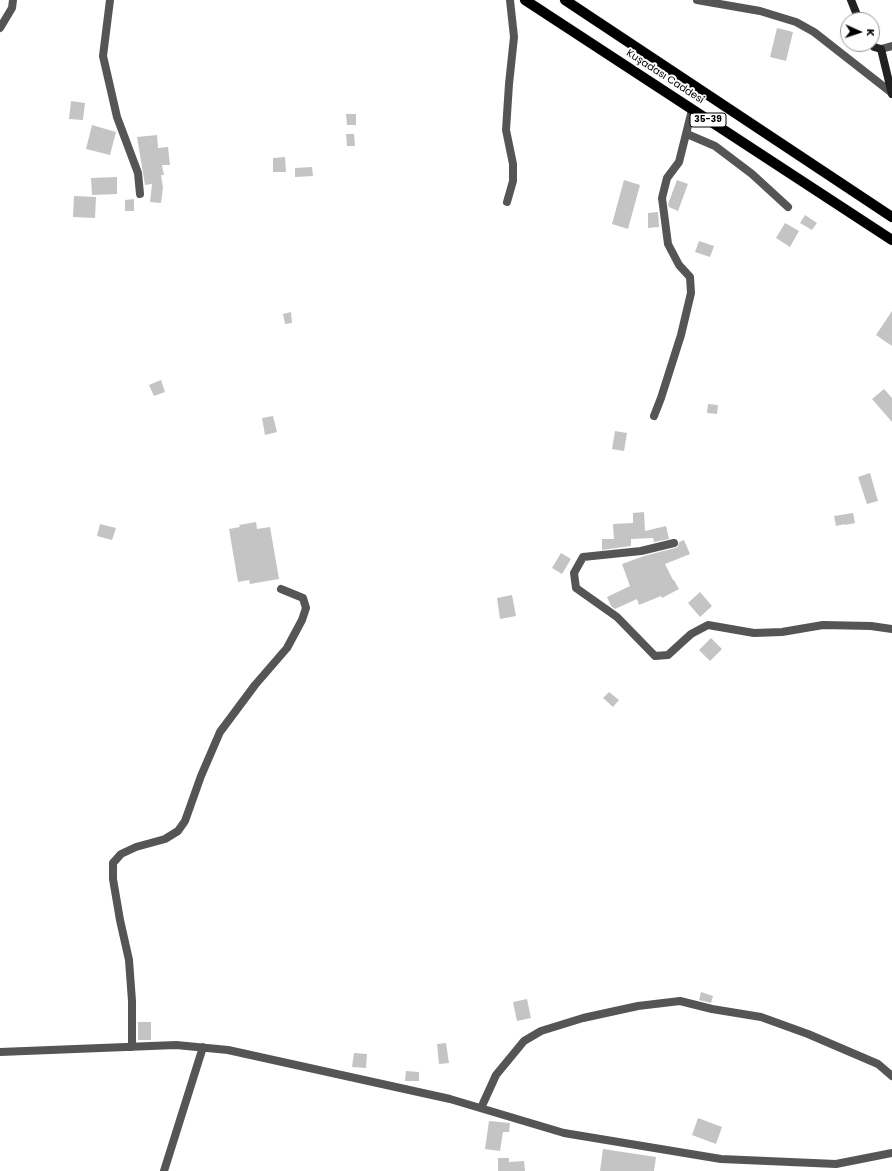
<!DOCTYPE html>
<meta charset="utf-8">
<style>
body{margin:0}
#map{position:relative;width:892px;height:1171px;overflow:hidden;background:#fff;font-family:Poppins,sans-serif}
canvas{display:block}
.north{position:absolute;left:840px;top:12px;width:40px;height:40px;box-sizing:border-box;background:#fff;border:1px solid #999;border-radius:50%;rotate:93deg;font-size:11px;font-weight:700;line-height:16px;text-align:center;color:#000}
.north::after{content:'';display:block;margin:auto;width:14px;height:18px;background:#000;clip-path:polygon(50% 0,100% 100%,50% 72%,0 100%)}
</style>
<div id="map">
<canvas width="892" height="1171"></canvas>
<div class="north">K</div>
</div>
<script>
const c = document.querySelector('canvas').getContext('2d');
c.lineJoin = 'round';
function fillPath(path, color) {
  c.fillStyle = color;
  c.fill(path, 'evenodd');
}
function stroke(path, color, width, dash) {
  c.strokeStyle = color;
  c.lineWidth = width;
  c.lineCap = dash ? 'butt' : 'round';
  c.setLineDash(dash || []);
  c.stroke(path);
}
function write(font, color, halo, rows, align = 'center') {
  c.font = font + ' Poppins,sans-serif';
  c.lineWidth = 4;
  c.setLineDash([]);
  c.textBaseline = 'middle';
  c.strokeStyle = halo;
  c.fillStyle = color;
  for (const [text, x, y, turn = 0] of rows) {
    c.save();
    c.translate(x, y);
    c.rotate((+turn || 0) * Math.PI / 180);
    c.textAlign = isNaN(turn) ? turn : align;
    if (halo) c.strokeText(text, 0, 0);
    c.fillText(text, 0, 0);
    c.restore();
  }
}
fillPath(new Path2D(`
 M777 28 793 32 786 61 770 57Z
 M71 101 85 103 83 120 69 119Z
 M346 114H356V125H347Z
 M92 125 116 132 110 155 86 149Z
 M346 134H354L355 146H347Z
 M157 135 158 148 168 147 170 165H162L164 175H161L163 187 161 203 150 202 152 184 145 185 137 137Z
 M285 157 286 172H273V158Z
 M312 167 313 176 295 177V168Z
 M117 177V194L92 195 91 178Z
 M624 180 640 185 628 229 612 224Z
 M677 180 688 184 678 211 669 207 668 204Z
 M74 196 96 197 95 218 73 217Z
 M134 199V211H125V200Z
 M658 212 659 227 648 228V213Z
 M805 215 817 223 812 230 800 223Z
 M785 223 799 231 790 247 776 238Z
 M699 241 714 246 710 257 695 252Z
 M892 311V346L876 335Z
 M291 312 292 323 285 324 283 314Z
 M161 380 165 392 154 396 149 385Z
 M884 389 892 398V422L872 399Z
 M708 404 718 405 717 414 707 413Z
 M273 416 277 432 265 435 262 418Z
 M615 431 627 433 624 451 612 449Z
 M870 473 878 501 867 504 858 477Z
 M644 512 645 531 666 526 669 539 654 542 653 538 631 539V546L602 550V539H614L613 524 633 523V513Z
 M853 513 855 523 845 525V524L836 526 834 516Z
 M256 522 257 529 270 527 279 579 250 584 249 580 238 582 229 529 240 527 239 525Z
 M100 524 116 528 112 540 97 536Z
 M684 540 690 554 665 564 673 580H674L679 589 662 598 661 596 639 605 637 599 615 609 611 606 607 597 630 586 622 564 644 556 675 548 678 547 679 542Z
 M561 553 571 559 562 574 552 568Z
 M700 592 712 606 700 617 688 603Z
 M512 595 516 616 500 619 497 598Z
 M711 638 722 649 710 661 699 650Z
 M609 692 619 700 613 707 603 698Z
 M701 992 713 996 711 1003 699 1000Z
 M527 999 531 1018 517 1021 513 1002Z
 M138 1022H151V1040H138Z
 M446 1043 449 1063 439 1064 437 1044Z
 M354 1053 367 1054 366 1068 352 1067Z
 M406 1071 419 1072V1081H405Z
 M698 1118 722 1127 716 1144 692 1135Z
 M489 1121 510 1123 509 1132H503L500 1151 485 1149Z
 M603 1149 656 1157 654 1171H600Z
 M498 1158H509V1162L524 1161 525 1171H498Z`), '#c4c4c4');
const primary = new Path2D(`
 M525 0 892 240
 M565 0 892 217`);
stroke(primary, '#dbdbdb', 11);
stroke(new Path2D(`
 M110 0 103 56 117 117 138 173 140 194
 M697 0 760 11 796 22 814 32 892 93
 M0 28 12 8 13 0
 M881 49 892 46
 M687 134 715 146 752 174 788 207
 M507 202 513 181V164L506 130 509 84 514 37 510 0
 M654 416 661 398 681 335 691 293 690 277 679 265 668 244 662 198 667 178 679 162 692 110
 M674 543 641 551 583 557 574 573 576 588 617 617 655 656 668 655 691 634 708 625 754 633 782 632 823 625 871 626 892 629
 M132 1047V1001L129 960 120 920 113 879V863L121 854 136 847 165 839 178 831 185 821 201 776 220 732 255 685 287 648 302 620 306 608 303 598 281 589
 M0 1052 176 1045 228 1050 450 1099 564 1133 721 1159 836 1164 892 1153
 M481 1108 496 1075 524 1041 541 1031 583 1018 638 1006 680 1001 712 1009 761 1017 808 1034 878 1064 892 1076
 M164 1171 203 1047`), '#555', 8);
stroke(new Path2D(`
 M851 0 859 20
 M872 44 874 47 881 49 892 94`), '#222', 8);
stroke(primary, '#000', 10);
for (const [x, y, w] of [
 [708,120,36]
]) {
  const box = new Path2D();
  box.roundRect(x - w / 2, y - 7, w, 14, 3);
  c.fillStyle = '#fff';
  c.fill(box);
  stroke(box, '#000', 1);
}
write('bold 9px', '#000', null, [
 ["35-39",708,120]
]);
write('10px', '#000', '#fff', [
 ["Kuşadası Caddesi",665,77,33]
]);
</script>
